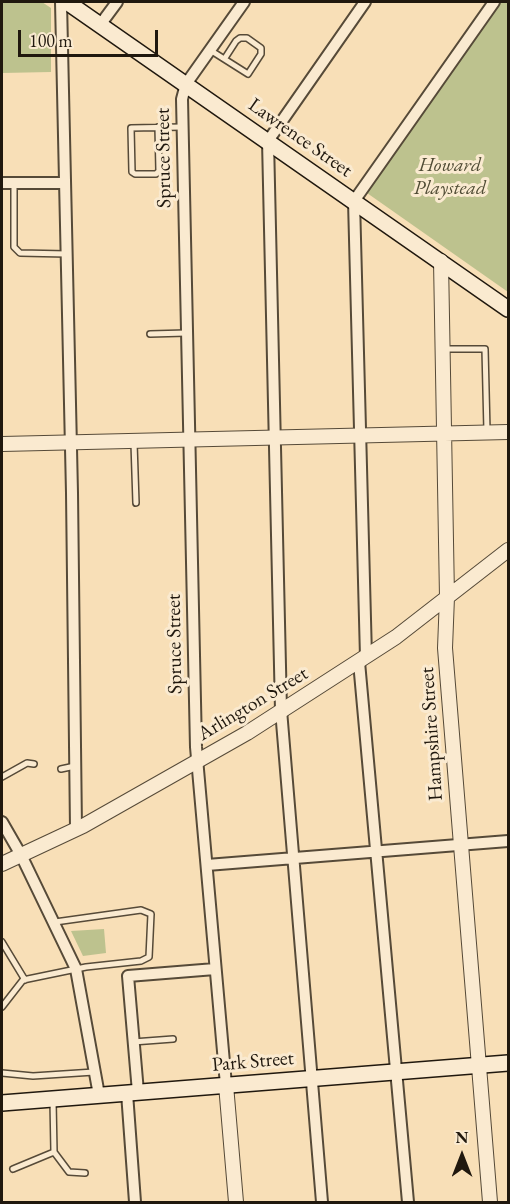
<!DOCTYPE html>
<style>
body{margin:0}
#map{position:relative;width:510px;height:1204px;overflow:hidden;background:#f8dfb7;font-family:"EB Garamond",serif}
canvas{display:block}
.frame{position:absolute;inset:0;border:3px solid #20180e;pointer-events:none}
.north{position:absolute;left:432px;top:1126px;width:60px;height:60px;-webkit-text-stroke:4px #faead0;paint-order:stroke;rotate:0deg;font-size:16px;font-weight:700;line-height:24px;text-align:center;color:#20180e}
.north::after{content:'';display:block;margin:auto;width:21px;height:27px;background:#20180e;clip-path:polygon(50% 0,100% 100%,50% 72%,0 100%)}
.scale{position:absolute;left:18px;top:30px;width:140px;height:27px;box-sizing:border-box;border:3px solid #20180e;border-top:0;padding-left:8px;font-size:18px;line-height:21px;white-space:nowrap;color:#20180e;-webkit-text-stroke:4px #faead0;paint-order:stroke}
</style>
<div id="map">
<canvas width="510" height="1204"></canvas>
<div class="frame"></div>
<div class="north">N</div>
<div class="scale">100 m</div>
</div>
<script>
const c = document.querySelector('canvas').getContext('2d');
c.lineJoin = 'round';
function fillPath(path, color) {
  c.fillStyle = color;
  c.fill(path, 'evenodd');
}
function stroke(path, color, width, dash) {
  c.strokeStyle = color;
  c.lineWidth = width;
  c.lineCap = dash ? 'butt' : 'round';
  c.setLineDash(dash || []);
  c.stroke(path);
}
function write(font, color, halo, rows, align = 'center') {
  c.font = font + ' "EB Garamond",serif';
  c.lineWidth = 6;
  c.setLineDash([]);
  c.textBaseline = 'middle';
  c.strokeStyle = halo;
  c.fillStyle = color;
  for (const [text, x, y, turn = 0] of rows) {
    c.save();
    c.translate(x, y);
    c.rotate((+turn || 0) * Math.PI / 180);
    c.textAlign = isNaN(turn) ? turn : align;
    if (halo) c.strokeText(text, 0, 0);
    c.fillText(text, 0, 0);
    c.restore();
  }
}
fillPath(new Path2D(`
 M2 2H42L51 8V72L2 73Z
 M498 2H508V292L367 193Z
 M104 929 106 953 83 956 71 931Z`), '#bdc28e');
const service = new Path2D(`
 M210 50 248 74 261 54V48L247 38H240L236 41 225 58
 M158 127 159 171 156 174H135L132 172 131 128 182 127
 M14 183V247L20 253 67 254
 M150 334 186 333
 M443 349H485L487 431
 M134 443 136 503
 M61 769 75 766
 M2 777 27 763 34 764
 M2 942 25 980
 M2 1007 23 980 86 967 141 961 149 957 151 914 141 910 55 922
 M133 1042 173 1039
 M2 1073 33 1076 94 1072
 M54 1152 69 1172 85 1173
 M13 1169 54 1152 53 1101`);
const minor = new Path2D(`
 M61 2 72 493 76 829
 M100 25 117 2
 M2 183H65
 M366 657 354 201 494 2
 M359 662 408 1202
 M2 822 21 855 76 969 99 1095
 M207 865 508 841
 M226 1085 196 747 182 99 186 84 244 2
 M138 1092 128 976 215 969
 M127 1093 135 1202
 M322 1202 281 710 268 141 365 2`);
const tertiary = new Path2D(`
 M441 261 447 597 445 648 490 1202
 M2 444 508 432
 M2 864 83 826 247 733 396 637 508 550
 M226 1085 236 1202`);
const secondary = new Path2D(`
 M67 2 508 309
 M2 1103 508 1063`);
stroke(service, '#564a38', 8);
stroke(minor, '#564a38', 14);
stroke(tertiary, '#564a38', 16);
stroke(secondary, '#20180e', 18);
stroke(service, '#faead0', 5);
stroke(minor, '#faead0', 10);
stroke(tertiary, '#faead0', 14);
stroke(secondary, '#faead0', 15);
write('20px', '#20180e', '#faead0', [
 ["Lawrence Street",300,138,35],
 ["Spruce Street",164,158,-91],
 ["Spruce Street",175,644,-91],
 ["Arlington Street",253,704,-31],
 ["Hampshire Street",432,734,-94],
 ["Park Street",253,1062,-5]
]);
write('italic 20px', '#4f4b34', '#faead0', [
 ["Howard",450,166],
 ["Playstead",450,189]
]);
</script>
